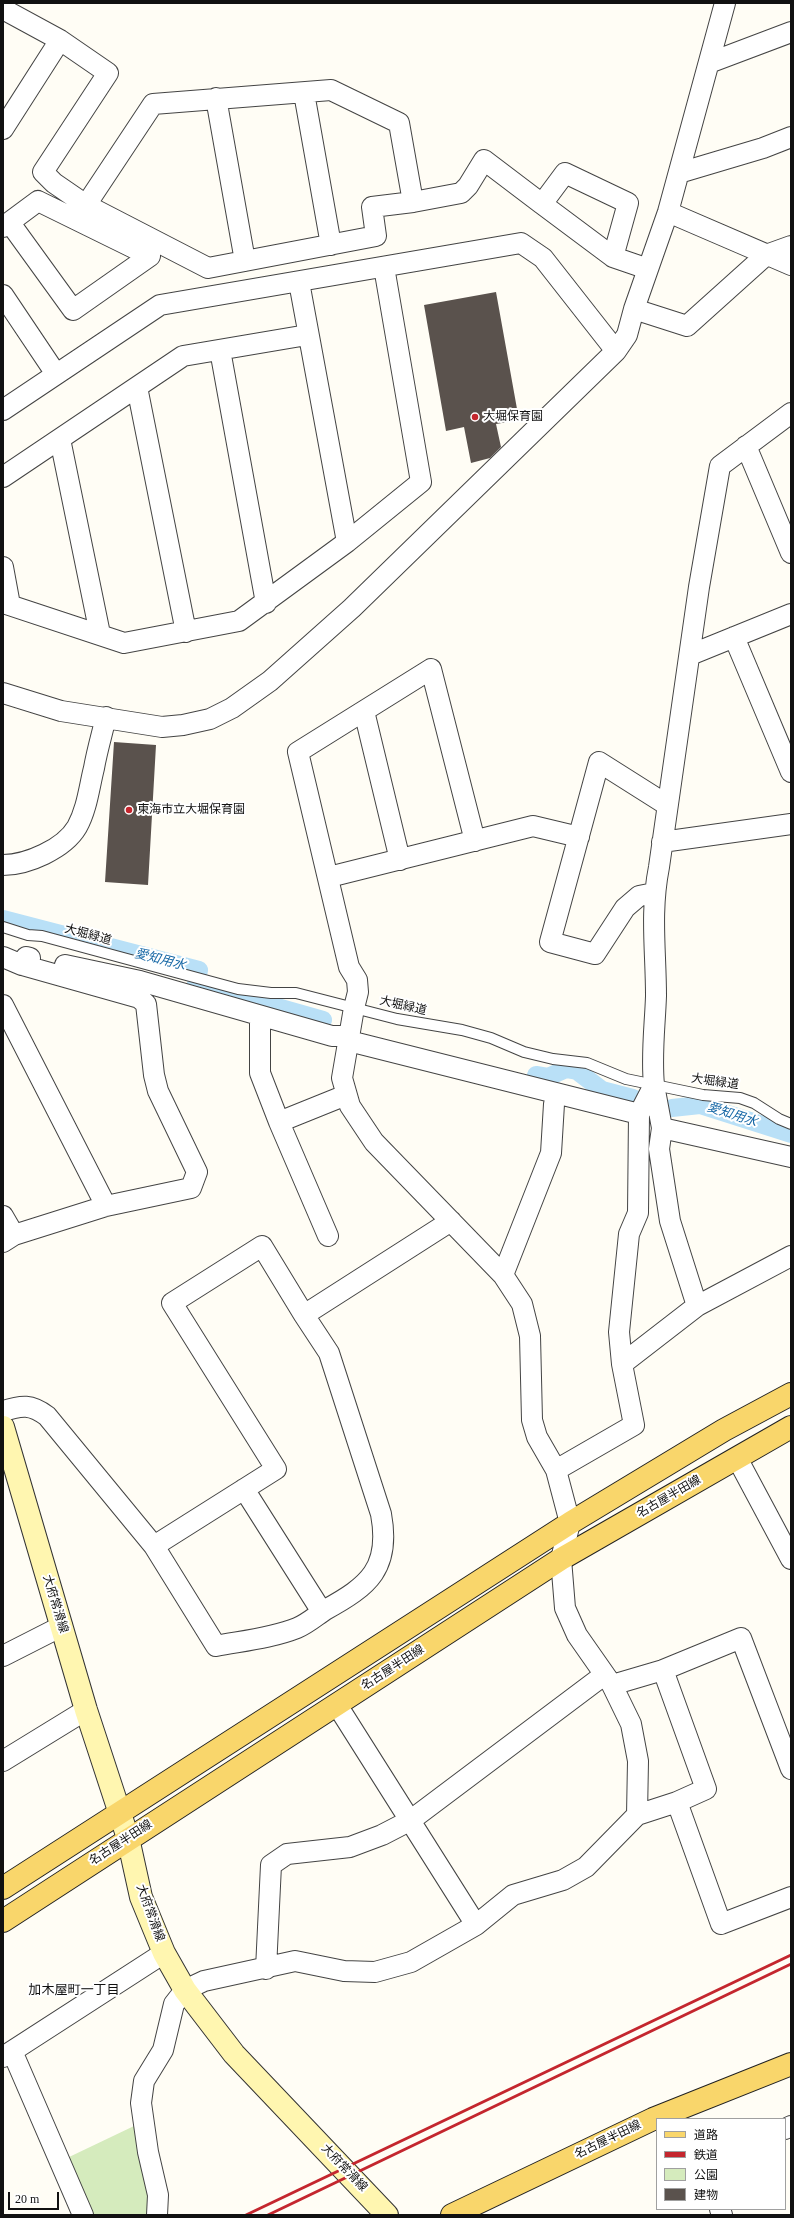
<!DOCTYPE html>
<meta charset="utf-8">
<style>
body{margin:0}
#map{position:relative;width:794px;height:2218px;overflow:hidden;background:#fffdf5;font-family:"Times New Roman","Noto Sans JP",serif}
canvas{display:block}
.frame{position:absolute;inset:0;border:4px solid #111;pointer-events:none}
.legend{position:absolute;left:656px;top:2118px;width:130px;height:92px;box-sizing:border-box;background:#fff;border:1px solid #a0a0a0;margin:0;padding:5px 7px;list-style:none;font-size:12px;color:#111}
.legend li{display:flex;align-items:center;gap:8px;height:20px}
.legend b{width:20px;border:1px solid #a0a0a0}
.scale{position:absolute;left:8px;top:2192px;width:51px;height:18px;box-sizing:border-box;border:2px solid #111;border-top:0;padding-left:5px;font-size:12px;line-height:14px;white-space:nowrap;color:#111;-webkit-text-stroke:3px #fff;paint-order:stroke}
</style>
<div id="map">
<canvas width="794" height="2218"></canvas>
<div class="frame"></div>
<ul class="legend">
<li><b style="height:5px;background:#f9d66b"></b>道路</li>
<li><b style="height:5px;background:#c4262e"></b>鉄道</li>
<li><b style="height:11px;background:#d5ebbd"></b>公園</li>
<li><b style="height:11px;background:#5a524d"></b>建物</li>
</ul>
<div class="scale">20 m</div>
</div>
<script>
const c = document.querySelector('canvas').getContext('2d');
c.lineJoin = 'round';
function fillPath(path, color) {
  c.fillStyle = color;
  c.fill(path, 'evenodd');
}
function stroke(path, color, width, dash) {
  c.strokeStyle = color;
  c.lineWidth = width;
  c.lineCap = dash ? 'butt' : 'round';
  c.setLineDash(dash || []);
  c.stroke(path);
}
function write(font, color, halo, rows, align = 'center') {
  c.font = font + ' "Times New Roman","Noto Sans JP",serif';
  c.lineWidth = 4;
  c.setLineDash([]);
  c.textBaseline = 'middle';
  c.strokeStyle = halo;
  c.fillStyle = color;
  for (const [text, x, y, turn = 0] of rows) {
    c.save();
    c.translate(x, y);
    c.rotate((+turn || 0) * Math.PI / 180);
    c.textAlign = isNaN(turn) ? turn : align;
    if (halo) c.strokeText(text, 0, 0);
    c.fillText(text, 0, 0);
    c.restore();
  }
}
fillPath(new Path2D(`
 M134 2126 150 2198 148 2215H91L67 2158Z`), '#d5ebbd');
stroke(new Path2D(`
 M3 919 199 970 196 984 323 1020
 M536 1075 548 1077 566 1069 577 1071 602 1090 633 1098
 M672 1108 700 1105 791 1134`), '#b9e0f7', 18);
fillPath(new Path2D(`
 M496 292 519 420 496 424 501 447 490 458 471 463 464 427 446 431 424 305Z
 M114 742 156 745 148 885 105 882Z`), '#5a524d');
const lane = new Path2D(`
 M3 927 28 935 42 936 238 989 271 993H296L397 1019 462 1030 491 1038 524 1052 553 1059 587 1063 626 1079 703 1095 740 1098 754 1103 779 1119 791 1124`);
const street = new Path2D(`
 M3 9 60 40 108 73 43 172 54 183 86 205 208 268 376 236 372 207 413 202 399 123 331 90 153 104 86 205
 M709 63 791 32
 M304 93 331 245
 M216 98 245 261
 M3 129 60 40
 M679 173 763 148 791 137
 M413 202 461 193 468 186 484 160 542 204
 M668 212 791 265
 M3 227 38 201 150 256 73 310 10 223
 M613 257 628 203 565 173 542 204 613 257 648 269
 M299 282 347 542
 M3 295 56 374
 M634 309 687 326 766 255 791 246
 M220 350 266 603
 M137 387 186 632
 M3 410 160 305 521 243 543 258 616 351
 M60 439 100 634
 M746 446 791 553
 M3 477 183 356 307 335
 M3 567 10 605
 M3 603 124 643 239 621 347 542 421 482 384 267
 M734 637 791 772
 M690 655 791 614
 M3 693 61 711 162 727 183 725 210 719 232 708 270 681 352 608 616 351 627 335 634 309 668 212 725 3
 M364 711 400 860
 M475 841 431 669 298 752 349 967 357 980 358 992 354 1008 342 1078 350 1106 374 1142 503 1275 522 1304 530 1336 532 1420 537 1437 556 1470 570 1523 561 1559 565 1608 577 1635 612 1685 631 1724 638 1761 637 1815
 M662 842 791 824
 M3 865C27 865 64 849 77 827 87 809 89 788 94 768 97 751 102 734 106 717
 M329 877 533 826 579 837
 M654 893 639 896 625 908 595 954 550 942 599 762 667 805
 M3 957 22 965 26 957 30 958
 M65 965 140 981 332 1036H350
 M3 1005 106 1206
 M260 1017V1073L279 1122
 M349 1041 639 1114
 M654 1085C651 1054 655 1026 656 996 656 951 650 913 659 867L699 587 720 466 791 413
 M662 1128 791 1157
 M3 1216 14 1235
 M328 1236 279 1122 346 1095
 M3 1242 14 1235 106 1206 191 1188 197 1172 158 1091 154 1075 146 1004 139 998 22 965
 M503 1275 551 1153 554 1104
 M622 1364 697 1306 791 1256
 M3 1411C22 1405 31 1404 47 1416L154 1546 276 1469 172 1303 262 1246 304 1315 451 1221
 M737 1458 791 1559
 M556 1470 634 1425 622 1364 619 1332 629 1234 638 1213 639 1114 654 1085 662 1128 659 1149 670 1221 697 1306
 M244 1489 322 1612
 M154 1546 216 1646C242 1641 272 1638 297 1628 307 1624 316 1616 325 1610 369 1586 391 1568 381 1514L329 1353 304 1315
 M3 1656 62 1626
 M663 1670 706 1789 677 1802
 M612 1685 663 1670 741 1638 791 1769
 M337 1705 476 1925
 M3 1761 86 1710
 M266 1969 271 1865 287 1854 350 1847 382 1835 411 1820 604 1675
 M12 2051 83 2215
 M3 2057 164 1953
 M785 2129 791 2126
 M720 2209 722 2215
 M157 2215 158 2195 148 2152 141 2103 144 2081 163 2050 174 2004 185 1990 204 1981 295 1961 344 1971 375 1972 411 1962 476 1925 513 1895 563 1880 586 1867 637 1815 677 1802 721 1924 791 1897`);
const secondary = new Path2D(`
 M3 1427 86 1710 128 1838 141 1897 164 1953 185 1990 234 2054 387 2215`);
const primary = new Path2D(`
 M3 1888 570 1523 724 1430 791 1394
 M3 1921 561 1559 791 1427
 M452 2215 653 2119 791 2064`);
stroke(lane, '#444', 12);
stroke(street, '#444', 22);
stroke(secondary, '#333', 24);
stroke(primary, '#222', 24);
stroke(lane, '#fff', 10);
stroke(street, '#fff', 20);
stroke(secondary, '#fff6b0', 22);
stroke(primary, '#f9d66b', 22);
stroke(new Path2D(`
 M246 2215 791 1955
 M268 2215 791 1964`), '#c4262e', 3);
for (const [x, y, r, color] of [
 [475,417,4,"#c4262e"],
 [129,810,4,"#c4262e"]
]) {
  const dot = new Path2D();
  dot.arc(x, y, r, 0, 2 * Math.PI);
  c.fillStyle = color;
  c.fill(dot);
  stroke(dot, '#fff', 1.5);
}
write('12px', '#111', '#fff', [
 ["大堀保育園",483,417],
 ["東海市立大堀保育園",137,810]
], 'left');
write('12px', '#111', '#fff', [
 ["大堀緑道",88,935,15],
 ["大堀緑道",403,1006,13],
 ["大堀緑道",715,1082,8],
 ["名古屋半田線",669,1497,-30],
 ["大府常滑線",55,1604,73],
 ["名古屋半田線",393,1668,-33],
 ["名古屋半田線",121,1843,-33],
 ["大府常滑線",150,1913,70],
 ["名古屋半田線",608,2140,-26],
 ["大府常滑線",344,2168,46]
]);
write('italic 13px', '#1768a6', '#fff', [
 ["愛知用水",160,960,14],
 ["愛知用水",732,1115,18]
]);
write('13px', '#111', '#fff', [
 ["加木屋町一丁目",74,1991]
]);
</script>
